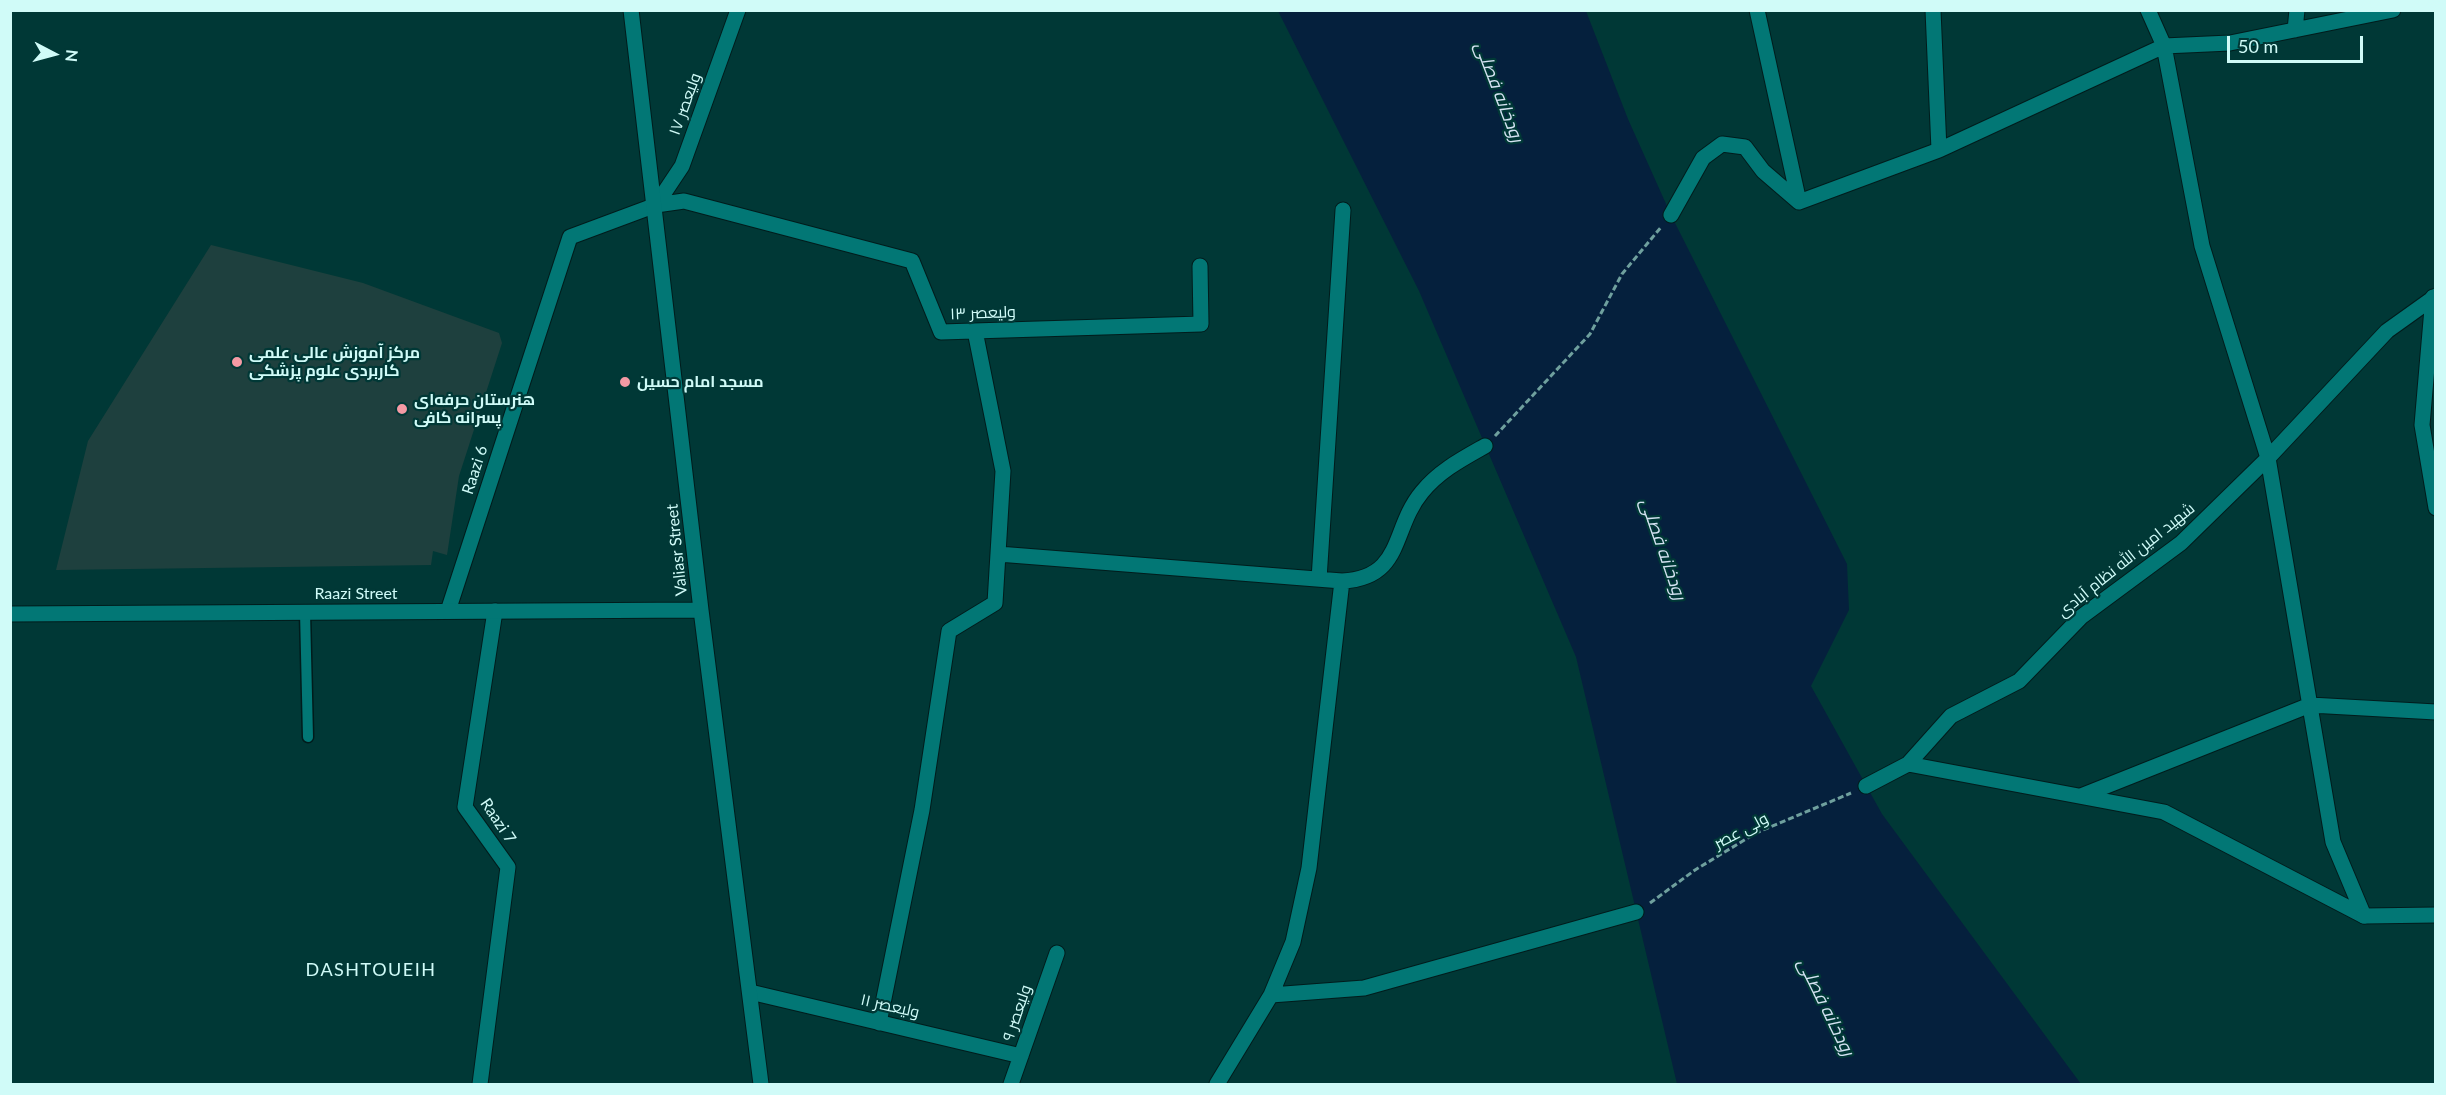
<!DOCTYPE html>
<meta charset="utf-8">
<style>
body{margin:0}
#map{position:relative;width:2446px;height:1095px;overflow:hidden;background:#003836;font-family:Lato,sans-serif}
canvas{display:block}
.frame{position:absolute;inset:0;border:12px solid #d0fbf8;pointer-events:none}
.north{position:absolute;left:24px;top:24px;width:60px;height:60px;-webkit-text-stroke:4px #003836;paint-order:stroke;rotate:96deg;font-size:16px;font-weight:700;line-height:24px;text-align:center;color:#d0fbf8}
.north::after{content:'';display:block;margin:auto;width:21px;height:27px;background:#d0fbf8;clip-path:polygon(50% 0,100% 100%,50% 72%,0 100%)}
.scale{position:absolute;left:2227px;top:36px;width:136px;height:27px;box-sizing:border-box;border:3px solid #d0fbf8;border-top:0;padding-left:8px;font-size:18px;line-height:21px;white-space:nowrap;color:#d0fbf8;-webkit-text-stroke:4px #003836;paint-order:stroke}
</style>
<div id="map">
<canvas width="2446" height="1095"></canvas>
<div class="frame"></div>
<div class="north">N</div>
<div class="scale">50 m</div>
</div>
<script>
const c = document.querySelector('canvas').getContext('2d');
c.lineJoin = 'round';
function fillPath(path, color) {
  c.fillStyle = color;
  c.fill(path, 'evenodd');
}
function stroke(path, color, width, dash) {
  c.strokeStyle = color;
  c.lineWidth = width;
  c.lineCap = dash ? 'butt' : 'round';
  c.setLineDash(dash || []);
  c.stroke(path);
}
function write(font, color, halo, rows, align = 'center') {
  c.font = font + ' Lato,Cairo,sans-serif';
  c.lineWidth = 4.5;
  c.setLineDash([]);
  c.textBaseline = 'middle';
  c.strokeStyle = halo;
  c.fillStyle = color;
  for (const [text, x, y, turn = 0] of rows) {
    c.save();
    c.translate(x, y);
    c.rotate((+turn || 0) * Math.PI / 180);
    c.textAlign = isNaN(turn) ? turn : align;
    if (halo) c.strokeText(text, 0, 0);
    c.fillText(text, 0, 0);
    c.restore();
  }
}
fillPath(new Path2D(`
 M211 245 363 283 499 333 502 343 459 476 447 555 433 551 431 565 56 570 88 441Z`), '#1e403e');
fillPath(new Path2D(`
 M1278 11H1586L1628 119 1671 215 1847 564 1849 610 1811 686 1882 814 2081 1084H1677L1576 657 1419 291Z`), '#05203d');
const lane = new Path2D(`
 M305 612 308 737`);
const street = new Path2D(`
 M1757 10 1799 202
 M1933 10 1939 150
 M2148 10 2164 46 2202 246 2268 458 2333 842 2364 916
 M2295 30 2297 10
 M656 205 682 166 738 10
 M1671 215 1703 158 1722 144 1745 147 1763 171 1799 202 1939 150 2164 46 2230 43 2393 10
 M2433 297 2422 425 2436 508
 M998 554 1342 581C1404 578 1391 529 1422 492 1439 471 1462 459 1485 446
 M1319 579 1343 210
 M448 611 570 237 656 205 684 201 912 261 941 332 1201 324 1200 266
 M1908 764 1951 716 2019 681 2081 617 2181 543 2268 458 2387 331 2436 296
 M1866 786 1908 764 2164 812 2364 916
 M2081 796 2310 705 2436 712
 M750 992 1021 1056
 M1271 995 1364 988 1636 912
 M879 1023 922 810 949 631 995 603 1003 471 975 331
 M480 1084 508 867 465 807 495 611
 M1011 1084 1057 953
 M1217 1084 1271 995 1293 942 1309 868 1342 581`);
const secondary = new Path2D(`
 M631 10 701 610 761 1084
 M10 614 701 610
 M2364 916 2436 915`);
stroke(lane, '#001c1c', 13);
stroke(street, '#001c1c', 17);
stroke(secondary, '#001c1c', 17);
stroke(new Path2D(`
 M1495 436 1590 334 1622 274 1662 226
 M1650 903 1695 870 1756 833 1851 793`), '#6fa09e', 3, [6, 3]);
stroke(lane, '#027775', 10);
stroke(street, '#027775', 15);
stroke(secondary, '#027775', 15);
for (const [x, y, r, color] of [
 [237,362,6,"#f49aa4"],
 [625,382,6,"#f49aa4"],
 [402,409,6,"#f49aa4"]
]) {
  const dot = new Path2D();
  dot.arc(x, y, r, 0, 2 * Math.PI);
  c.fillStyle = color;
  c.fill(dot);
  stroke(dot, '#003836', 2);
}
write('16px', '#d0fbf8', '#003836', [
 ["ولیعصر ۱۷",685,104,-70],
 ["ولیعصر ۱۳",983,313,-2],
 ["Raazi 6",475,470,-72],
 ["Valiasr Street",677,550,-96],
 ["شهید امین الله نظام آبادی",2126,560,-39],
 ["Raazi Street",356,594],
 ["Raazi 7",498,821,56],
 ["ولی عصر",1741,831,-28],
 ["ولیعصر ۱۱",890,1006,13],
 ["ولیعصر ۹",1017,1013,-71]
]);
write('bold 16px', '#d0fbf8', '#003836', [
 ["مرکز آموزش عالی علمی",249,353],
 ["کاربردی علوم پزشکی",249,371],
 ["مسجد امام حسین",637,382],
 ["هنرستان حرفه‌ای",414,400],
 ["پسرانه کافی",414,418]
], 'left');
write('italic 18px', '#d5e3f3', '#003836', [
 ["رودخانه فصلی",1499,92,69],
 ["رودخانه فصلی",1663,549,71],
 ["رودخانه فصلی",1826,1007,64]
]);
c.letterSpacing = '1.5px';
write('18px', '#d0fbf8', '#003836', [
 ["DASHTOUEIH",371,970]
]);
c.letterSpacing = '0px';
</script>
